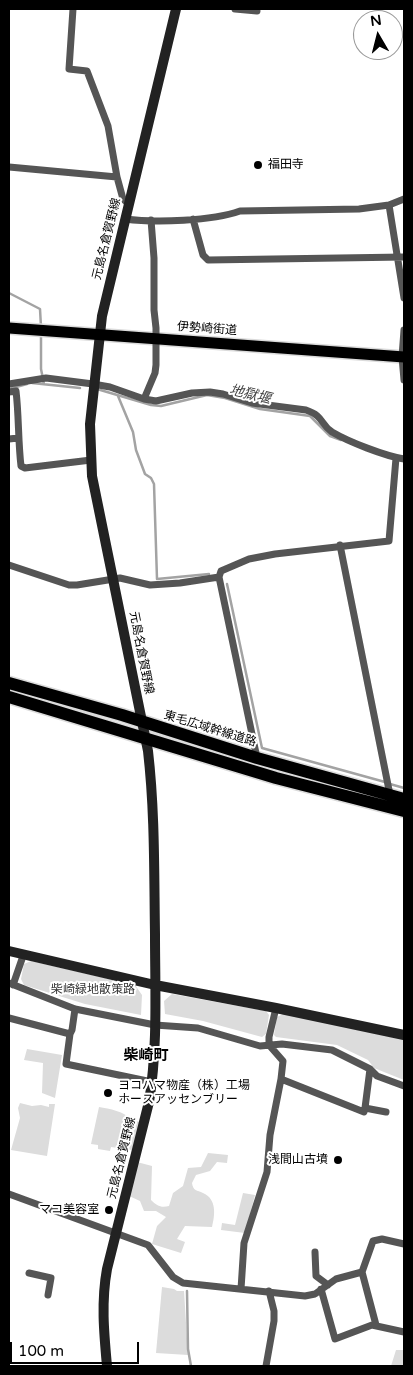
<!DOCTYPE html>
<meta charset="utf-8">
<style>
body{margin:0}
#map{position:relative;width:413px;height:1375px;overflow:hidden;background:#fff;font-family:"Varela Round",sans-serif}
canvas{display:block}
.frame{position:absolute;inset:0;border:10px solid #000;pointer-events:none}
.north{position:absolute;left:353px;top:10px;width:50px;height:50px;box-sizing:border-box;background:#fff;border:1px solid #999;border-radius:50%;rotate:352deg;font-size:14px;font-weight:700;line-height:20px;text-align:center;color:#000}
.north::after{content:'';display:block;margin:auto;width:18px;height:22px;background:#000;clip-path:polygon(50% 0,100% 100%,50% 72%,0 100%)}
.scale{position:absolute;left:10px;top:1342px;width:129px;height:22px;box-sizing:border-box;border:2px solid #000;border-top:0;padding-left:6px;font-size:15px;line-height:18px;white-space:nowrap;color:#000;-webkit-text-stroke:4px #fff;paint-order:stroke}
</style>
<div id="map">
<canvas width="413" height="1375"></canvas>
<div class="frame"></div>
<div class="north">N</div>
<div class="scale">100 m</div>
</div>
<script>
const c = document.querySelector('canvas').getContext('2d');
c.lineJoin = 'round';
function fillPath(path, color) {
  c.fillStyle = color;
  c.fill(path, 'evenodd');
}
function stroke(path, color, width, dash) {
  c.strokeStyle = color;
  c.lineWidth = width;
  c.lineCap = dash ? 'butt' : 'round';
  c.setLineDash(dash || []);
  c.stroke(path);
}
function write(font, color, halo, rows, align = 'center') {
  c.font = font + ' "Varela Round","Noto Sans JP",sans-serif';
  c.lineWidth = 4;
  c.setLineDash([]);
  c.textBaseline = 'middle';
  c.strokeStyle = halo;
  c.fillStyle = color;
  for (const [text, x, y, turn = 0] of rows) {
    c.save();
    c.translate(x, y);
    c.rotate((+turn || 0) * Math.PI / 180);
    c.textAlign = isNaN(turn) ? turn : align;
    if (halo) c.strokeText(text, 0, 0);
    c.fillText(text, 0, 0);
    c.restore();
  }
}
fillPath(new Path2D(`
 M31 961 135 985 142 995 141 1015 85 1004 24 985 21 979 24 964Z
 M172 994 266 1011 269 1015 266 1034 262 1037 203 1021 165 1014 164 1001Z
 M283 1014 404 1039V1080L374 1068 368 1060 337 1045 276 1037 274 1035 277 1017Z
 M27 1049 62 1055 55 1098 42 1093 43 1063 24 1060Z
 M20 1103 32 1106 41 1105 49 1107V1104H55L47 1156 11 1150 20 1118 18 1108Z
 M99 1107C109 1109 125 1111 131 1120L140 1122 132 1150 111 1147 110 1151 98 1149V1145L91 1144Z
 M208 1153 228 1155 227 1163 217 1162 210 1171 196 1175 192 1183C193 1191 197 1190 203 1193 217 1199 215 1215 212 1227L185 1226 177 1239 185 1242 181 1253 152 1244 157 1226 166 1217 156 1211H144L140 1201 127 1195 137 1162 152 1166 151 1200C157 1206 161 1208 169 1206L173 1193 183 1186 188 1168 201 1167Z
 M243 1193 255 1195 245 1233 221 1230 222 1223 235 1225Z
 M162 1287 174 1289 177 1291H184L188 1355 156 1353Z
 M396 1350H404V1366H391Z`), '#dcdcdc');
stroke(new Path2D(`
 M9 293 40 309 41 327
 M41 333V369L44 384
 M32 383 80 388
 M9 389 27 384
 M97 389 151 405 161 406 207 395 225 398 260 409 310 416 330 436 341 440
 M118 396 133 432 136 450 145 474 151 478 154 484 157 579 209 574
 M227 584 262 748 385 782
 M390 784 404 788
 M187 1291 188 1349 191 1366`), '#a3a3a3', 2.5);
const primary = new Path2D(`
 M9 328 404 357`);
const highway = new Path2D(`
 M9 683 122 715 257 758 404 799
 M9 697 276 778 404 811`);
stroke(primary, '#dbdbdb', 14);
stroke(highway, '#dbdbdb', 15);
stroke(new Path2D(`
 M73 9 69 69 87 71 108 126 117 177 123 199 129 204
 M235 9 257 11
 M9 167 117 177
 M389 205 404 298
 M125 219C156 223 212 221 240 211L359 209 389 205 404 199
 M193 219 203 255 208 260 404 257
 M404 330 402 357 404 380
 M9 384 46 378 93 384 110 387 144 399 156 401 192 393 210 392 223 394 252 403 306 410C324 416 320 424 332 432 349 442 385 456 404 459
 M9 392 16 391C19 416 18 441 21 466L25 468 91 460
 M144 399 155 373 156 365V328L154 310V258L151 220
 M9 439 18 438
 M340 545 390 795
 M9 565 69 585H77L120 578 150 585 180 583 219 577 221 571 249 559 275 554 389 541 396 458
 M219 577 257 758
 M9 983 75 1009 155 1025 198 1028 260 1046 282 1044 332 1050 370 1069 377 1076 404 1086
 M13 985 23 956
 M9 1018 70 1034 66 1064 152 1082
 M70 1034 72 1030 75 1009
 M370 1069 365 1108 386 1112
 M281 1079 364 1112
 M9 1194 148 1245 173 1277 183 1283 305 1296 315 1294 336 1279 362 1272 373 1241 382 1239 404 1244
 M315 1252 316 1276 328 1285
 M362 1272 376 1325
 M29 1273 51 1278 48 1295
 M241 1289 244 1243 267 1172 270 1135 281 1079 283 1061 269 1045V1037L276 1008
 M321 1289 335 1339 372 1325 404 1332
 M266 1366 274 1321V1311L269 1291`), '#555', 7);
stroke(new Path2D(`
 M9 951 155 985 276 1008 404 1035
 M107 1366C104 1333 101 1302 107 1269L149 1102C158 1046 155 990 155 934 154 873 155 812 148 751L92 476 90 424 102 316 176 9`), '#222', 10);
stroke(primary, '#000', 11);
stroke(highway, '#000', 12);
for (const [x, y, r, color] of [
 [258,165,5,"#000"],
 [108,1093,5,"#000"],
 [338,1160,5,"#000"],
 [109,1210,5,"#000"]
]) {
  const dot = new Path2D();
  dot.arc(x, y, r, 0, 2 * Math.PI);
  c.fillStyle = color;
  c.fill(dot);
  stroke(dot, '#fff', 2);
}
write('12px', '#000', '#fff', [
 ["福田寺",268,165],
 ["ヨコハマ物産（株）工場",118,1086],
 ["ホースアッセンブリー",118,1100],
 ["浅間山古墳",328,1160,"right"],
 ["マコ美容室",99,1210,"right"]
], 'left');
write('12px', '#000', '#fff', [
 ["元島名倉賀野線",107,239,-76],
 ["伊勢崎街道",207,329,4],
 ["元島名倉賀野線",141,653,79],
 ["東毛広域幹線道路",210,729,17],
 ["元島名倉賀野線",122,1158,-76]
]);
write('12px', '#333', '#fff', [
 ["柴崎緑地散策路",93,990]
]);
write('italic 14px', '#444', '#fff', [
 ["地獄堰",250,395,13]
]);
write('bold 15px', '#000', '#fff', [
 ["柴崎町",146,1056]
]);
</script>
